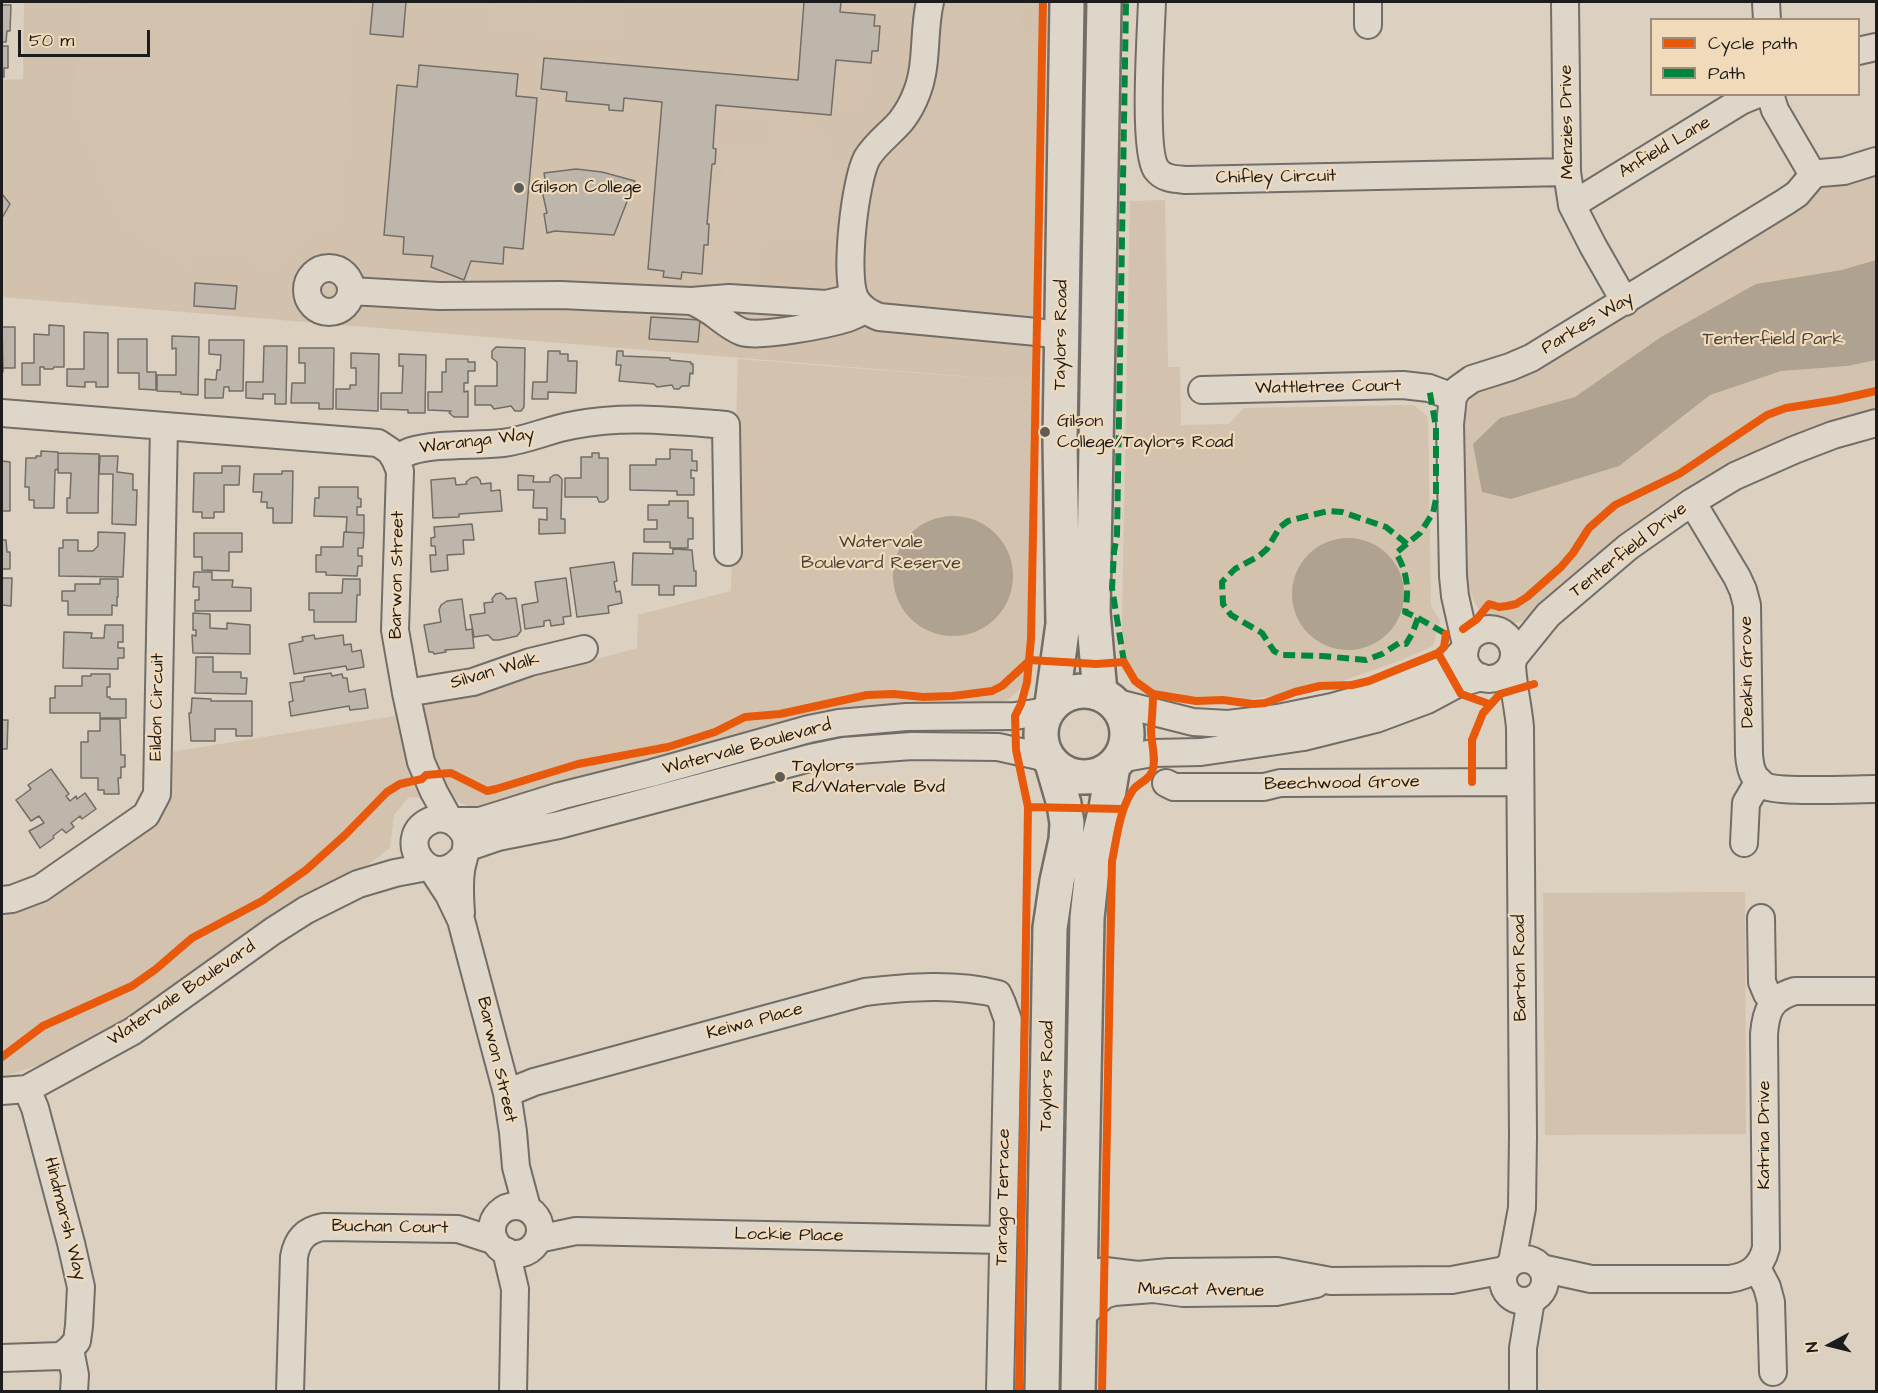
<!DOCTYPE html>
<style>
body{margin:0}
#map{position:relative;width:1878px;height:1393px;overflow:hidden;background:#dcd0c0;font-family:"Architects Daughter",sans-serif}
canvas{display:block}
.frame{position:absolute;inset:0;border:3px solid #1c1c1c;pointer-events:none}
.legend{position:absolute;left:1650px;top:18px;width:210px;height:78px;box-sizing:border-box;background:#f1daba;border:2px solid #9c8e7b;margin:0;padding:8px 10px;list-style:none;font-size:18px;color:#1c1c1c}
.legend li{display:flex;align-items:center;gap:12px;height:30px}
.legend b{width:30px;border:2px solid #9c8e7b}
.north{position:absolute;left:1800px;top:1315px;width:60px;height:60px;-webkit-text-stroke:4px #f1daba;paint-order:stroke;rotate:263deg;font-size:16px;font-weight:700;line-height:24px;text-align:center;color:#1c1c1c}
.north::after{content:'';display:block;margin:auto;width:21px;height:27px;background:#1c1c1c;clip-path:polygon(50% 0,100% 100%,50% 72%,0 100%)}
.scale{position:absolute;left:18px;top:30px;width:132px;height:27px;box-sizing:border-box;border:3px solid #1c1c1c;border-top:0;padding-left:8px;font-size:18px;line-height:21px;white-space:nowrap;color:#1c1c1c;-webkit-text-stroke:4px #f1daba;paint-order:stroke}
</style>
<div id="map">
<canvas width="1878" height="1393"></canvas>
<div class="frame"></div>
<ul class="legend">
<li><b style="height:8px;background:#e8590c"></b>Cycle path</li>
<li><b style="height:8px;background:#00873e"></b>Path</li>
</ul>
<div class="north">N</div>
<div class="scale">50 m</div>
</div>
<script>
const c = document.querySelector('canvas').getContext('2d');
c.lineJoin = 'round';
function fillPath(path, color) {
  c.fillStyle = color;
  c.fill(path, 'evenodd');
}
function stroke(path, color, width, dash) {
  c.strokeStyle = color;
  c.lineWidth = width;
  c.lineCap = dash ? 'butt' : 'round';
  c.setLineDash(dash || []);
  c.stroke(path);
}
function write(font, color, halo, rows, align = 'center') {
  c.font = font + ' "Architects Daughter",sans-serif';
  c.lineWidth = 4.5;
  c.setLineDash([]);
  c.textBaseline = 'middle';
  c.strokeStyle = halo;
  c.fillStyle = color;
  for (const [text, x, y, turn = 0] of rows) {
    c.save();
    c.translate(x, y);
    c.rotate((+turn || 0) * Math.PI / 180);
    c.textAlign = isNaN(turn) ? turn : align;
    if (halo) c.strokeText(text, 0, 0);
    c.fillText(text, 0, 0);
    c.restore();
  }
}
fillPath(new Path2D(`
 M24 2H1041L1033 382 2 297V80L23 79Z`), '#d2c2ad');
fillPath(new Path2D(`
 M83 2H354L341 225 303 238 271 270 255 264 252 257 193 250 191 267 122 227 72 109Z
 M491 2H532L529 33 488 30Z
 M537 2H577L574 37 534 33Z
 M584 2H624L621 41 580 37Z
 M941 2H1023C1019 23 1015 34 1040 41V57L956 58 940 74 931 76Z
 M958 60 1040 62 1034 310H1031L1021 323 879 311 861 296 865 187 874 164 930 80 945 73Z
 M836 66 871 68 862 112H832Z
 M718 107 788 112V119L734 113 733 118 717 117Z
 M796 117 815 118 819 128 833 146 827 160 831 162 833 160 843 164 833 230 828 240 762 236 758 287 706 284 701 286 705 245H712L713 225 707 224 710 185 722 186 726 145 768 148 771 123 788 125 789 119 796 120Z
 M1876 174V416L1819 431 1552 605C1538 613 1521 625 1504 624 1476 624 1468 587 1465 566L1464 421 1469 401 1477 391 1797 207 1827 184Z
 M1165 200 1168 367H1180L1181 425 1229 424 1244 408 1414 405 1428 417 1431 605 1440 621 1433 646 1404 659 1343 681 1281 695 1249 699 1184 702 1140 688 1121 669 1130 201Z
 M738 359 1033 382 1029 663C1023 702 1000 706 966 706L479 812 456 800 409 797 394 815 390 848 357 873 127 1025 49 1062 2 1077V906L149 818 170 752 389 717 421 707 453 695 551 672 637 648 638 615 731 591Z
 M1745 892 1746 1134 1545 1135 1543 893Z`), '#d3c2ad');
fillPath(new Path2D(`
 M1876 260V360L1847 366 1781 371 1710 395 1619 466 1511 499 1482 492 1473 444 1500 418 1575 397 1661 337 1756 284 1842 270Z
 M893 576a60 60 0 1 1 120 0a60 60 0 1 1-120 0Z
 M1292 594a56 56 0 1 1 112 0a56 56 0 1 1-112 0Z`), '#b0a290');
const building = new Path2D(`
 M373 2H406L403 37 370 34Z
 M804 2H841L840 12 875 15 874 26H880L878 51H872L871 63 836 60 831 115 716 105 713 148 716 149 715 164H712L707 224H709L708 245H704L702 274 682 272 681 279 663 277 664 271 648 269 662 102 624 98 623 111 609 110V105L566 101 567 92 541 89 544 58 798 80Z
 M2 5H11L10 31H7L6 42H2Z
 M2 46H8V68H4V77H2Z
 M419 65 518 74 516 96 537 98 523 249 504 247 503 264 471 261 464 280 431 267 433 256 403 254 404 237 384 235 397 85 417 87Z
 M576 169 602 172 635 181 614 235 555 231 547 233 544 214 547 213 541 186 546 185 544 173Z
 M2 194 10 204 2 218Z
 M195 283 237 286 235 309 194 306Z
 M651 317 700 320 698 342 649 339Z
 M49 325 64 326V367H54L53 369H44V367H40V385H22V363H34V334L49 335Z
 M2 327H15V368H3V372Z
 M84 332 108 333V387H96V382H85V387L67 386V369H84Z
 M172 336 199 337 198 395 181 394V392L157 391V375H176V348L172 349Z
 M118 339H147V372H156V390L139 389V373H118Z
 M209 340H244L243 391H229V387H224L223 398H205V379L216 380 217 370H220L221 355 209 354Z
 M264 346H287L286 404H275V394H263V399L246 398V382H263Z
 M496 347 525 348 524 407 521 411H515L511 406 494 409 491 405H475V386H497V362L492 358V351Z
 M299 348H334L333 409H319V403H291L292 383H305V363H299Z
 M548 351H560V354H568V361H577L576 393 548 392V399H532L533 382H547Z
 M617 351H623V356L670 358V360L691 362V364H693V374L690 373 689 386H682L679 389H674L672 385 657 387 654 384 619 381 621 365H616Z
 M351 353 379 354 378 411 336 409V389H350V385H356V368H351Z
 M399 354 426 355 425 413H408V410L381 409V393H402L403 366H399Z
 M446 359H468V362H475V371H468V383H464V392L468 391V417H454L449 413 451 411 428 410V392H442V372H446Z
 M670 449 692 450V461H697V471L691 470V478H694V495H677V491L630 490V465H656V459H670Z
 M41 451 58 452V469L55 470 54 508H34V500H29V487H25L26 458H36V456H41Z
 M58 453 99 454 98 513H67V498H70L71 473H58Z
 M592 453H599V458H608V499L604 502H599L597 497H565V478H581V457H592Z
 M100 456H118L117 472 133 474V490H137L136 525 112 524 113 474H99Z
 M2 461 10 462V511H2Z
 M222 466H240L239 485H224V512H214V518H202V512H193L194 473H222Z
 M282 471H293L292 523H273V508H267V502H261L262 492H253L254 474H282Z
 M518 475 534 476 533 482H550V478L554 475H558L562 479 561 519H565V533L539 534V519L547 520V508H533L534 490H518Z
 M477 477 480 480 481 484 491 483V491L500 490 502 511 459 514V517L433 518 431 480 455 478 456 485 467 484 466 482 471 478Z
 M319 487H358V498L361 499V507H357V515H364V533L346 532 347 517 314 516 315 498H319Z
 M669 501H688V518H693V539H688V548H670V542H644V529H657V520H648V505H669Z
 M472 524 474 540H463L464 554 447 555 448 570 431 572 430 555H436L435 546H431V538L435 537 434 527Z
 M98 532 125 533 123 577 59 576V548H63V540H78V551H93L98 546Z
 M344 532 364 533 363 548H358V556H362V566H358L357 576 326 575V572H316V555H321V547H343Z
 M194 533H242V552H229V571L202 570V557H194Z
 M2 540H6L7 552H10V569H2Z
 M673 549 692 550 694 571H696V586H674V595H659V585H632L633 553 673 554Z
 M614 562 617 581 614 582 616 592 620 591 622 603 608 606 609 613 577 617 570 568Z
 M194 572H212V580H233L232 587 251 588V611H195V600H199V587H193Z
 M2 578H12L11 606 2 605Z
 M566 578 571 616 563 617 564 624 551 626 550 620 544 621V626L525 629 522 605 538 602 535 582Z
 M100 579H118V597H117V606L112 605V615H68V601H62V591H75V584H100Z
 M343 579H360V595H357L356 622H314V610H309V593H342Z
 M501 593 506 597V599L516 598 521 631 517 636 499 640H493L488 635 474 637 470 615 485 613 484 603 493 602 492 599 496 594Z
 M462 599 466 630 472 629 474 648 445 650 446 652 434 654 433 652H429L424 625 441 622 439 610 441 605 447 601Z
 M193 613 210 614V628L227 629V623L250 625V654L193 653 192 635 196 636V630H193Z
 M105 625H123V642H118V648H124V658H118V669L63 668 64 632 92 633 91 638H104Z
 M314 635 315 639 343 635 344 645 351 644 352 652 361 650 364 667 347 670 346 666 294 674 289 644 303 641 302 637Z
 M196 657H213V672H241V678H247L246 694 195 693Z
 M331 673 332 676 342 674 343 678H347L349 692 365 689 368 708 350 710 349 706 291 716 289 702 293 701 290 683 304 681V677Z
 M91 674H110V687H107V697H110V699H126V718H100V713H50V698H55V686H82V676H91Z
 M192 698 211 699V701H252V736H236V729H215V741H191L189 713H191Z
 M100 719H120L121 755H125V767H121V778H118L119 794H104V790H98V778H81V742H88V731H100Z
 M2 720H8L7 749H2Z
 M51 769 69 794 66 796 70 801 76 796 77 799 85 793 96 809 82 819 80 816 71 823 74 827 66 833 62 829 53 836 54 838 40 848 29 831 44 823 39 816 31 821 16 800 31 789 28 785Z`);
fillPath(building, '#beb6aa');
stroke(building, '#726d66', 1.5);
const minor = new Path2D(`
 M930 2C923 31 928 64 917 92 913 103 908 112 901 121 891 133 876 143 867 158 855 180 844 276 855 298 860 308 869 313 879 317L1037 332 1062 336
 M1152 2C1151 32 1143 149 1156 169 1163 179 1175 179 1186 180L1567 172
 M1368 2V25
 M1565 2 1567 172 1572 205 1593 246 1625 302
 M1766 2 1767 20
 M1858 51 1876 47
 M1770 94 1775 110 1813 175
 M1572 205 1741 101 1758 94
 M307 290a22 22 0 1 1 44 0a22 22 0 1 1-44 0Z
 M351 291 439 296 561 295 691 301 729 298 826 304 843 300 853 293
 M691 301C712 308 724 325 742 332 760 338 829 324 848 318 854 316 859 313 865 310
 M1202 390 1403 385 1429 388 1453 397
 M2 413 378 443 390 451 395 459C400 457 405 453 411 451 436 443 475 446 503 443 528 440 550 429 574 425 625 415 675 421 726 425L728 552
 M395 459 400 471 395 630 406 693 421 762 434 792 449 819
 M1692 502 1737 577 1743 590 1747 605 1749 754C1750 767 1752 779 1765 786 1780 793 1855 789 1876 789
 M1464 654a25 25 0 1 1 50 0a25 25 0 1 1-50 0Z
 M1466 645 1455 596 1453 576 1450 424 1453 397 1458 389 1472 379 1510 367 1531 358 1785 202 1797 194 1813 175 1820 173 1844 171 1876 161
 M1514 657 1548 615 1628 547 1692 502 1735 476 1794 450 1833 435 1876 423
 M1512 665C1513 686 1518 706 1520 727L1523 1136 1522 1208 1512 1262
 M406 693 473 682 530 662 584 649
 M1114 702 1193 722 1228 724 1278 718 1332 707 1385 692 1447 668 1465 649
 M1119 759 1153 753 1201 752 1236 747 1304 737 1376 719 1427 700 1455 685 1481 677
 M1166 783 1174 787H1264L1280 783 1519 782
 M452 821H480L560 796 652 773 809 729 839 723 906 717 1015 716 1047 711
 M1744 843 1746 803 1759 781
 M466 848 498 837 559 825 810 758 844 751 912 746 998 747 1048 758
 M432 869 449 895 461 920 507 1093 513 1132 516 1167 527 1208
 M2 900 12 899 41 888 146 815 157 794 164 426
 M461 913C460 899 459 885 461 871 462 861 468 850 466 839 465 833 461 828 456 824 449 818 438 817 430 821 392 839 432 895 463 857
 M1761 918 1762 982 1767 994 1774 1001
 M2 1091 27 1089 133 1031 273 931 306 910 358 884 395 873 427 867
 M507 1093 534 1082 865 992C908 987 955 983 998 994L1002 1003 1008 1020 1000 1392
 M492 1230a24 24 0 1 1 48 0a24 24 0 1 1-48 0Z
 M538 1239 576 1231 1003 1240
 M506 1251 515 1289 513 1392
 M1503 1280a21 21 0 1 1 42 0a21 21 0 1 1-42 0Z
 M1541 1268 1591 1279H1729C1749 1276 1761 1268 1766 1248L1764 1034C1766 1010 1771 998 1795 991H1876
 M1757 1268 1767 1287 1771 1302 1773 1372
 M1079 1275 1105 1271 1138 1275 1169 1272 1277 1271 1331 1281 1452 1280 1505 1270
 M1080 1317 1104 1295 1114 1292 1153 1289 1183 1293 1276 1292 1316 1284
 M70 1349 75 1375 74 1392
 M2 1358 61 1356 70 1349 77 1341 79 1326 81 1287 71 1243 35 1108 27 1089
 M290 1392 294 1257C297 1239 306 1230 323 1227L458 1229 495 1241
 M1523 1392V1348L1531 1300`);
const major = new Path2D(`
 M1041 734a43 43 0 1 1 86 0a43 43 0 1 1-86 0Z
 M1100 693 1093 612 1104 2
 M1052 704 1063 624 1060 440 1067 2
 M1042 1392 1050 928 1057 881 1066 840 1067 823 1064 804 1052 763
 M1078 1392 1087 918 1093 861 1106 808 1113 766`);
stroke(minor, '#726d66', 30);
stroke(major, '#726d66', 38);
stroke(minor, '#dfd6ca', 26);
stroke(major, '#dfd6ca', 33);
stroke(new Path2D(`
 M1407 544 1386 527 1342 512 1328 511 1288 521 1280 527 1267 549 1259 556 1235 569 1222 582 1223 604 1231 615 1262 633 1274 651 1281 655 1322 656 1366 660 1382 654 1399 643 1406 644 1412 634 1418 618 1405 612C1409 591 1408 573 1396 553L1420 533 1433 513 1436 499V427L1429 388
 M1418 618 1446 634 1449 633
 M1124 662 1112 588 1114 552 1117 535 1126 2`), '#00873e', 6, [12, 6]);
stroke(new Path2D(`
 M1043 2 1031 639 1027 682 1021 704 1015 716 1016 750 1028 807 1123 809
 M1463 629 1477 619 1489 604 1499 607 1507 606 1516 604 1527 597 1561 567 1573 553 1589 528 1615 505 1679 474 1767 415 1786 408 1836 400 1876 391
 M1438 653 1461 694 1489 704
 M1472 782V740L1483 713 1500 694 1534 684
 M2 1057 43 1026 132 986 156 969 192 938 262 901 306 870 345 835 387 792 400 784 422 779 426 775 451 773 487 791 496 789 578 764 668 747 715 732 745 717 780 714 867 695 894 694 923 697 953 696 992 691 1002 686 1030 660 1096 664 1124 662 1135 681 1153 694 1196 701 1223 700 1253 704 1265 703 1295 692 1320 686 1352 685 1369 681 1438 653 1444 647 1446 634
 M1019 1392 1028 807
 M1102 1392 1112 861C1117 838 1119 810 1133 790 1138 783 1149 780 1152 772 1157 760 1151 743 1151 730 1152 717 1153 707 1153 694`), '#e8590c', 8);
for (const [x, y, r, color] of [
 [519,188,6,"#5f5b55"],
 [1045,432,6,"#5f5b55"],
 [780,777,6,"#5f5b55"]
]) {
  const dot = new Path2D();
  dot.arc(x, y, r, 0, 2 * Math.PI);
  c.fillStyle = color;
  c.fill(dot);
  stroke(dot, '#f1daba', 2);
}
write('18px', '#1c1c1c', '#f1daba', [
 ["Menzies Drive",1568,122,-91],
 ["Anfield Lane",1665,148,-31],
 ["Chifley Circuit",1276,178,-1],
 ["Parkes Way",1588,324,-31],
 ["Taylors Road",1062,335,-89],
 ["Wattletree Court",1328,388,-1],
 ["Waranga Way",477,442,-7],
 ["Tenterfield Drive",1629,551,-38],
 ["Barwon Street",398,575,-89],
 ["Silvan Walk",495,672,-16],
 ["Deakin Grove",1748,672,-91],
 ["Eildon Circuit",158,707,-89],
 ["Watervale Boulevard",747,748,-15],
 ["Beechwood Grove",1342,784,-1],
 ["Barton Road",1521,968,-91],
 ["Watervale Boulevard",182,994,-34],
 ["Keiwa Place",755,1022,-15],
 ["Barwon Street",496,1060,77],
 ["Taylors Road",1048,1076,-89],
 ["Katrina Drive",1765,1135,-90],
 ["Tarago Terrace",1004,1197,-89],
 ["Hindmarsh Way",64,1219,76],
 ["Buchan Court",390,1228,1],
 ["Lockie Place",789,1236,1],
 ["Muscat Avenue",1201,1291,1]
]);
write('18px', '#1c1c1c', '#f1daba', [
 ["Gilson College",531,188],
 ["Gilson",1057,422],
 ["College/Taylors Road",1057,443],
 ["Taylors",792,767],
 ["Rd/Watervale Bvd",792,788]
], 'left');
write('18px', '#48433c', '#f1daba', [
 ["Tenterfield Park",1773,340],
 ["Watervale",881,543],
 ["Boulevard Reserve",881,564]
]);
</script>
